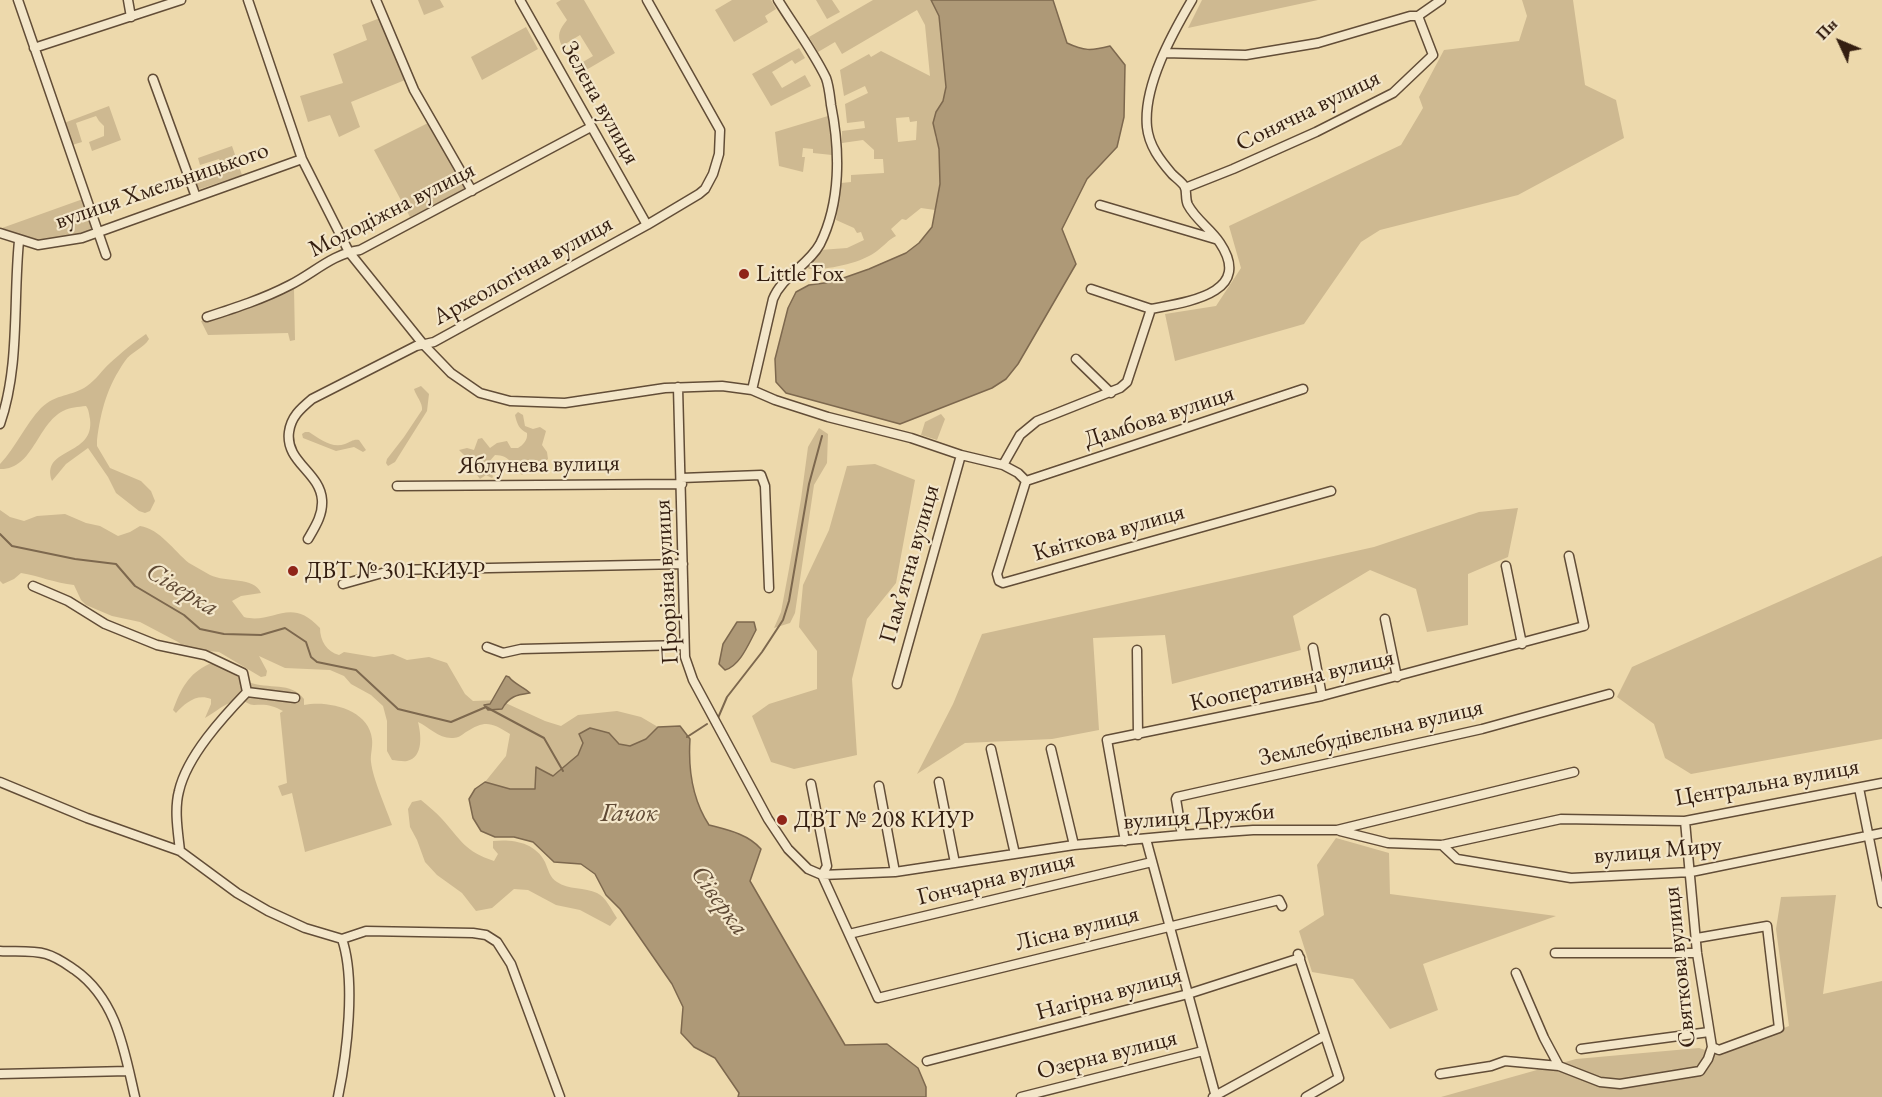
<!DOCTYPE html>
<meta charset="utf-8">
<style>
body{margin:0}
#map{position:relative;width:1882px;height:1097px;overflow:hidden;background:#edd9ac;font-family:"EB Garamond",serif}
canvas{display:block}
.north{position:absolute;left:1810px;top:12px;width:60px;height:60px;-webkit-text-stroke:4px #f3e6c9;paint-order:stroke;rotate:314deg;font-size:16px;font-weight:700;line-height:24px;text-align:center;color:#341e10}
.north::after{content:'';display:block;margin:auto;width:21px;height:27px;background:#341e10;clip-path:polygon(50% 0,100% 100%,50% 72%,0 100%)}
</style>
<div id="map">
<canvas width="1882" height="1097"></canvas>
<div class="north">Пн</div>
</div>
<script>
const c = document.querySelector('canvas').getContext('2d');
c.lineJoin = 'round';
function fillPath(path, color) {
  c.fillStyle = color;
  c.fill(path, 'evenodd');
}
function stroke(path, color, width, dash) {
  c.strokeStyle = color;
  c.lineWidth = width;
  c.lineCap = dash ? 'butt' : 'round';
  c.setLineDash(dash || []);
  c.stroke(path);
}
function write(font, color, halo, rows, align = 'center') {
  c.font = font + ' "EB Garamond",serif';
  c.lineWidth = 4.5;
  c.setLineDash([]);
  c.textBaseline = 'middle';
  c.strokeStyle = halo;
  c.fillStyle = color;
  for (const [text, x, y, turn = 0] of rows) {
    c.save();
    c.translate(x, y);
    c.rotate((+turn || 0) * Math.PI / 180);
    c.textAlign = isNaN(turn) ? turn : align;
    if (halo) c.strokeText(text, 0, 0);
    c.fillText(text, 0, 0);
    c.restore();
  }
}
fillPath(new Path2D(`
 M418 0H440L444 7 424 15Z
 M561 0H584L615 53 576 76 571 69 593 56 580 35 562 46C556 35 560 29 567 20L556 3Z
 M732 0H771L776 9 765 16 768 22 734 42 715 10Z
 M816 0H832L840 12 827 19Z
 M873 0H931L939 16 946 87 944 101 936 112 935 136 939 149 940 184 935 210 921 208 906 220 902 219 891 229 896 236C887 241 885 245 877 251 862 263 828 270 809 269L806 266 820 250 847 248 864 240 861 232 857 233 854 228 836 220 841 183 851 182V175L884 173 883 159H874V150L863 140 842 143V131L865 128 864 121 847 123 845 104 868 93 865 86 844 96 840 70 869 54 871 57 881 51 930 76 925 25 917 10 842 54 835 42 818 52 809 37ZM909 117 910 122 917 121 916 140 898 142 896 118Z
 M1202 0H1318L1188 28Z
 M1522 0H1573L1585 85 1616 100 1624 138 1518 195 1380 230 1361 242 1304 324 1175 361 1165 314 1216 306 1241 268 1229 226 1401 145 1423 108 1419 97 1444 50 1519 41 1527 16Z
 M380 18 405 80 351 102 360 127 339 137 330 115 308 122 300 96 343 83 333 54 367 40 362 25Z
 M526 27 538 49 482 80 471 57Z
 M799 48 805 58 795 64 792 60 772 72 782 88 805 75 811 86 771 106 752 74Z
 M109 106 121 140 92 151 89 142 104 136V126L99 121 96 116 76 123 82 142 72 145 64 123Z
 M828 116 832 155 813 153V149L803 148 802 157H805L803 172 779 166 775 132Z
 M428 123 466 189 410 217 374 150Z
 M232 146 242 175 200 189 195 186 193 178 203 174 206 179 224 172 219 159 200 165 198 158Z
 M83 199 93 228 91 232 38 241 2 228Z
 M297 283 294 289 295 340 290 341 288 333 208 335 201 321 208 320Z
 M146 334 149 339C144 348 131 352 125 361 107 387 101 410 97 440V446L110 468 141 481 151 491 155 501 150 511 145 513 139 511 116 493 108 477 88 448 66 464 52 481C40 447 95 457 90 419 89 414 89 410 86 406 78 407 70 407 63 411 37 424 33 470 0 469V464C16 447 25 425 41 408 57 393 71 397 87 386 96 380 102 370 110 363 121 353 134 342 146 334Z
 M421 386 429 394 427 411 395 462 388 466 386 463 387 459 404 437 422 410C423 403 416 396 414 389Z
 M518 412 523 415 525 426 533 429 540 427 546 431 542 445 547 452 548 459 542 464 531 463 522 475C513 466 510 455 495 455L488 463 493 477 492 478 486 475 480 479C475 473 474 468 477 461L475 458 466 457 459 450 467 448 474 450 478 439 482 438 490 448 497 443 507 441 511 448H518C523 445 528 440 527 433 519 429 517 424 515 415Z
 M941 414 945 419 937 440 921 435 925 422Z
 M819 428 828 434 827 463 814 485 795 613 790 623 774 628 781 612 789 569 801 499 808 447Z
 M305 432H309C320 439 332 449 345 444 351 442 353 439 359 440L366 450 363 452 354 447 336 451 303 438 302 434Z
 M875 464 915 480 896 583 867 619 852 679 857 755 794 769 771 762 752 716 769 704 817 689V651L799 627 803 585 829 530 847 466Z
 M1518 508 1508 557 1468 574V625L1427 632 1416 589 1370 570 1293 616 1301 650 1172 684 1165 635 1093 638 1099 730 1052 739 965 743 917 774 953 704 982 634 1374 547 1479 512Z
 M0 510 10 517 24 521 37 516 65 514 86 523 100 526 118 536 130 532 140 526C160 529 174 551 189 563 196 567 203 571 210 575 226 583 254 576 261 593L241 596 232 601 244 617C273 625 290 595 320 628 320 641 327 652 339 655L344 652 374 657 393 654 407 660 429 657 447 663 465 694 473 701 499 700 545 721 561 726 578 715 617 711 641 717 658 727 646 739 630 746 619 744 609 733 590 728 579 734 583 743 578 755 553 776 537 767 535 789H510L485 782 506 756 510 734C491 722 485 720 466 732 462 735 458 738 453 738 439 739 429 727 418 722 421 734 424 757 407 761 403 762 396 760 392 760L387 751V721L383 706 371 695 351 684 344 676 330 670 285 668 259 656 267 671 266 676 261 677 219 652 186 649 178 642 140 622 112 616 86 605 81 600 74 585C55 583 39 576 21 573L14 579 3 584 0 581Z
 M1882 556V739L1691 774 1665 758 1654 724 1617 697 1632 667Z
 M209 664H214C226 669 237 677 248 682 269 690 291 681 304 699V705C327 700 369 709 372 739 373 747 370 755 371 762 373 779 386 808 392 825L305 852 292 793 282 796 278 786 287 783 280 713 283 711C272 705 266 704 254 705 249 705 246 701 241 701 229 699 215 713 205 718L211 704V699C197 693 185 703 176 713L173 710C181 689 188 674 209 664Z
 M421 800C428 806 436 812 442 819 462 841 464 851 494 861L498 854 493 848V841C512 839 535 842 545 862 548 869 550 878 557 882 568 890 585 887 597 893 606 897 612 911 617 918L610 926 580 910 556 905 528 890 514 889 492 908 476 911 462 893 437 875 425 862 417 840 410 827 408 809 412 802Z
 M1336 838 1389 853 1390 894 1556 916 1423 964 1438 1010 1390 1029 1353 979 1312 972 1299 931 1324 915 1317 865Z
 M1836 895 1823 994 1882 981V1097H1441L1576 1059 1699 1048 1718 1054 1789 1026 1776 929 1781 897Z`), '#ceb991');
const water = new Path2D(`
 M931 0H1053L1067 43C1084 51 1091 51 1110 46L1125 65 1124 117 1117 147 1087 179 1062 229 1076 264 1018 364 1006 379 992 388 900 424 786 393 776 382 775 359 788 308 796 292 809 285 832 282 869 269 906 253 919 243 932 227 940 184 939 149 933 123 936 112 943 101 946 87 939 16Z
 M737 622H754L756 630C749 643 740 666 725 670L719 664 723 644Z
 M506 676 509 677C514 684 524 687 530 693 517 695 509 696 502 709L488 710 484 705 490 704Z
 M680 726 690 739C688 770 692 799 709 825 728 830 748 834 761 849L750 881 845 1045 887 1044 918 1068 926 1087V1097H738L739 1093 715 1058 694 1047 681 1033 683 1007 672 984 620 909 606 895 595 874 581 864 554 862 533 842 514 837H495L481 831 473 818 469 799 475 789 485 782 510 789H535L536 767 553 776 578 755 583 743 579 734 590 728 609 733 619 744 630 746 646 739 658 727Z`);
fillPath(water, '#ae9977');
stroke(water, '#7d684e', 1.5);
stroke(new Path2D(`
 M0 534 12 546 75 559 116 564 135 586 184 615 200 629 224 634 261 635 285 628 306 642 311 657 317 662 356 670 398 709 451 722 486 707 544 738 563 771
 M718 718 727 697 762 652 783 620 789 601 809 484 822 436
 M687 737 707 724`), '#7d684e', 2);
const street = new Path2D(`
 M18 0 106 255
 M128 0 131 17
 M248 0 302 159 349 252 423 344 451 373 480 393 510 401 565 403 665 388 722 386 752 390 775 400 828 417 911 438 961 455 1003 465 1020 435 1037 421 1120 388 1127 382 1151 309C1186 302 1254 294 1220 243 1211 229 1196 220 1188 205 1185 199 1187 193 1185 187 1182 182 1176 178 1172 174 1160 160 1149 146 1147 127 1143 86 1172 34 1192 0
 M376 0 414 90 472 191
 M520 0 647 225
 M34 48 181 0
 M1164 53 1246 55 1318 43 1410 16H1418L1441 0
 M153 79 196 197
 M1185 188 1233 169 1316 132 1393 93 1433 55 1418 16
 M1100 205 1215 239
 M0 233 38 245 82 238 302 159
 M1091 289 1151 309
 M207 317C235 308 263 299 290 285 314 273 332 254 360 250L591 127
 M1076 359 1111 393
 M678 387 685 657 693 680 768 819 788 849 808 869 822 875 895 872 1074 845 1182 835 1253 830H1337L1574 772
 M752 390 773 299C782 276 808 266 820 244 841 202 840 150 831 105 830 97 829 86 826 78 813 51 794 26 778 0
 M0 424C20 366 13 302 19 241
 M1003 465 1018 473 1026 481
 M681 478 761 475 765 486 769 588
 M1026 481 997 574 999 581 1003 583 1331 491
 M1026 481 1303 389
 M397 486 682 484
 M308 539C315 527 323 515 322 500 320 472 285 462 289 432 291 417 300 409 312 399L416 346 434 342 647 225 699 194 705 189 713 174 719 154 720 130 647 0
 M1506 566 1522 644
 M343 584 393 570 683 564
 M33 586 68 601 105 624 157 645 205 655 243 673 247 692 295 698
 M1385 619 1397 677
 M487 647 503 653 521 649 684 645
 M1313 648 1322 696
 M1137 650 1138 735
 M897 684 961 455
 M991 749 1015 854
 M1051 749 1074 845
 M0 782 87 818 180 851 237 893 268 911 305 928 342 939 366 931 473 933 486 935 497 942 511 964 560 1097
 M939 782 955 863
 M811 784 827 866 822 875
 M879 786 895 872
 M1859 788 1882 903
 M1340 831 1388 843 1442 845 1561 819 1685 821 1882 783
 M1182 835 1176 799 1177 797 1482 729 1609 694
 M1146 839 1216 1097
 M1125 841 1107 740 1322 696 1584 626 1569 556
 M1442 845 1457 859 1571 878 1691 872 1882 833
 M180 851C178 832 174 810 179 791 187 756 223 717 247 692
 M822 875 878 998 1279 900 1282 906
 M849 934 1152 862
 M1697 938 1767 926 1779 1028 1719 1050 1712 1047
 M0 951C15 952 32 950 46 954 57 957 66 964 75 970 117 1000 124 1050 135 1097
 M1555 953H1697
 M1298 954 1339 1078 1306 1097
 M1516 973 1544 1038 1559 1066
 M1581 1049 1709 1032
 M927 1061 1188 994 1300 958
 M0 1074 128 1071
 M1440 1074 1491 1066 1505 1061 1559 1066 1600 1082 1620 1084 1700 1071 1708 1059 1712 1047 1697 953 1685 821
 M338 1097C347 1054 356 980 342 939
 M1021 1097 1203 1051
 M1213 1097 1324 1036`);
stroke(street, '#624d37', 11);
stroke(street, '#f3e6c9', 8);
for (const [x, y, r, color] of [
 [744,274,6,"#8f2418"],
 [293,571,6,"#8f2418"],
 [782,820,6,"#8f2418"]
]) {
  const dot = new Path2D();
  dot.arc(x, y, r, 0, 2 * Math.PI);
  c.fillStyle = color;
  c.fill(dot);
  stroke(dot, '#f3e6c9', 2);
}
write('24px', '#341e10', '#f3e6c9', [
 ["Зелена вулиця",600,103,61],
 ["Сонячна вулиця",1308,111,-26],
 ["вулиця Хмельницького",162,186,-19],
 ["Молодіжна вулиця",392,210,-27],
 ["Археологічна вулиця",523,271,-29],
 ["Дамбова вулиця",1159,417,-18],
 ["Яблунева вулиця",539,465,-1],
 ["Квіткова вулиця",1109,533,-16],
 ["Памʼятна вулиця",910,564,-74],
 ["Прорізна вулиця",667,582,-93],
 ["Кооперативна вулиця",1292,681,-13],
 ["Землебудівельна вулиця",1371,733,-13],
 ["Центральна вулиця",1767,783,-10],
 ["вулиця Дружби",1199,817,-4],
 ["вулиця Миру",1658,851,-5],
 ["Гончарна вулиця",996,879,-14],
 ["Лісна вулиця",1077,929,-14],
 ["Святкова вулиця",1680,967,-96],
 ["Нагірна вулиця",1109,994,-15],
 ["Озерна вулиця",1107,1055,-14]
]);
write('24px', '#341e10', '#f3e6c9', [
 ["Little Fox",756,274],
 ["ДВТ № 301 КИУР",305,571],
 ["ДВТ № 208 КИУР",794,820]
], 'left');
write('italic 26px', '#5f4934', '#f3e6c9', [
 ["Сіверка",182,590,31],
 ["Гачок",629,814],
 ["Сіверка",719,901,54]
]);
</script>
